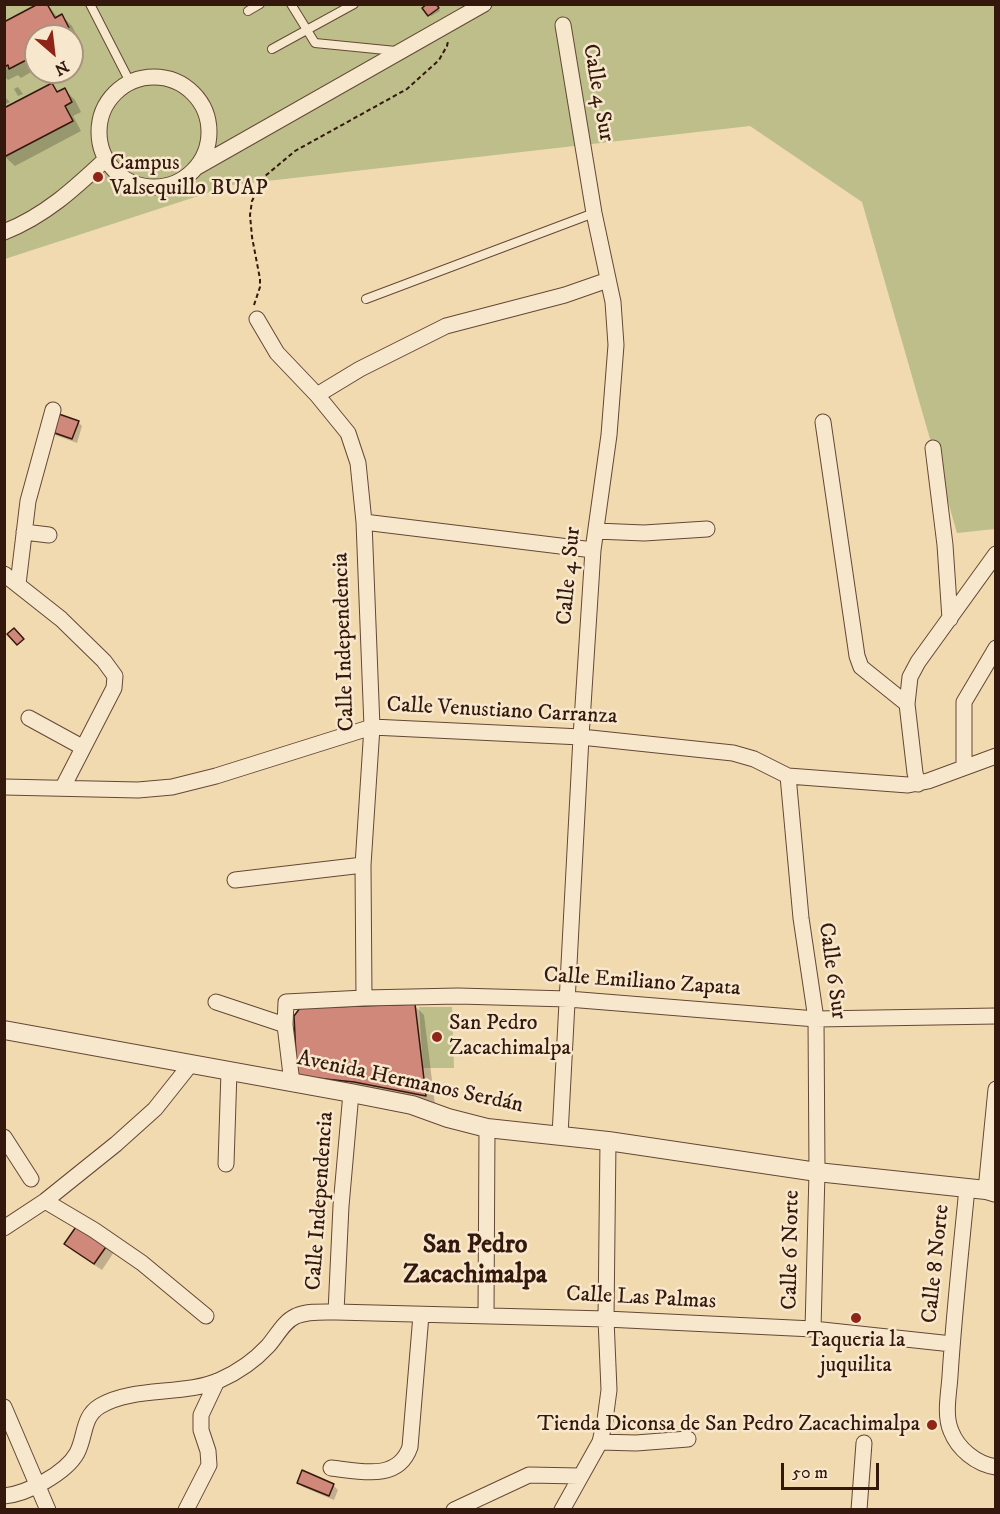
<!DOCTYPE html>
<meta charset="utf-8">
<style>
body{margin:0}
#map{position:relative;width:1000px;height:1514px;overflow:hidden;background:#f2dab0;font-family:"IM FELL DW Pica",serif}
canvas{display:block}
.frame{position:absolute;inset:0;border:6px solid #34180e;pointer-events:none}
.north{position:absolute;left:24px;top:24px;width:60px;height:60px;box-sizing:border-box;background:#f7e7cc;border:2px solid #a99480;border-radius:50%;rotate:152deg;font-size:16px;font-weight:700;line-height:24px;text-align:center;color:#34180e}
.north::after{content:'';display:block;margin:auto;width:21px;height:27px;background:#8f2418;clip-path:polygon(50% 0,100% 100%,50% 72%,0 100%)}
.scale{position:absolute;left:781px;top:1463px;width:98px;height:27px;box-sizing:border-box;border:3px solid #34180e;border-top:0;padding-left:8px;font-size:18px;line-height:21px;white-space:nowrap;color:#34180e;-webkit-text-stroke:4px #f7e7cc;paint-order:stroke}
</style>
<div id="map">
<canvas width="1000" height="1514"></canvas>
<div class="frame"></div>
<div class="north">N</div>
<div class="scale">50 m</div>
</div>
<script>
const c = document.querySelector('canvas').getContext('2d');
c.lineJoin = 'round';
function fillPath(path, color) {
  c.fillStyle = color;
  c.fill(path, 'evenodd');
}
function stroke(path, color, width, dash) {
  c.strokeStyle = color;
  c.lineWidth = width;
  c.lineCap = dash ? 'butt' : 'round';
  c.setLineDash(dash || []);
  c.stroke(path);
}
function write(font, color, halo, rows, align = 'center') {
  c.font = font + ' "IM FELL DW Pica",serif';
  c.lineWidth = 5;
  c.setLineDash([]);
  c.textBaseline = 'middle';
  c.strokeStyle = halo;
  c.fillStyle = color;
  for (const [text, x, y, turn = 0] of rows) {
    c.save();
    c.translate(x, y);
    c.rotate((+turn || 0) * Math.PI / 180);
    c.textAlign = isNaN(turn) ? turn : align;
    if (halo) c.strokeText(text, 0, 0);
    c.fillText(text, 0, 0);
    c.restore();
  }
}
fillPath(new Path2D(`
 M4 5H995V529L957 533 862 202 750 126 232 185 5 259ZM36 36H72V72H36Z
 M419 1007H452L454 1068H423Z`), '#bdbe89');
fillPath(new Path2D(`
 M47 4 58 18 62 16 72 26 78 38 72 41V36H36V69L21 78 18 75 8 80 4 76V24Z
 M436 4 440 11 431 16 424 8Z
 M72 41 76 49 72 51Z
 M52 85 60 93 65 90 75 100 81 112 73 116 81 131 15 166 4 156Z
 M18 87 23 94 18 96 14 89Z
 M4 96 10 102 4 105Z
 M78 422 82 426 77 443 55 435 51 430Z
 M414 1005 424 1015 435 1105 309 1085Z
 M78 1226 114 1252 102 1270 73 1251 66 1244Z
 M298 1482 333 1485 338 1490 334 1500 303 1487Z`), '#0003');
const building = new Path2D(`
 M38 4H47L55 18 62 14 69 28 63 31 66 36H36V55L9 69 8 65 4 67V22Z
 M427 4H436L439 8 428 16 422 8Z
 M52 83 57 92 65 88 72 102 65 106 73 121 4 157V108Z
 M56 413 79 421 72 439 49 431Z
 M14 628 24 639 17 645 7 634Z
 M415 1004 426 1096 354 1082 297 1076 294 1016 300 1008Z
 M78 1224 108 1244 94 1264 64 1244Z
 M302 1470 334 1484 329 1496 297 1483Z`);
fillPath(building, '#cf887a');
stroke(building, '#34180e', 1.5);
const service = new Path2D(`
 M90 4 130 82
 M291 4 315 43 396 51
 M248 11 260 4
 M272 49 354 4
 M366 299 594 213`);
const minor = new Path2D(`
 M99 132a55 55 0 1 1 110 0a55 55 0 1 1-110 0Z
 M197 167 484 4
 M4 232C45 216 75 188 106 159
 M257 319 277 353 317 395 348 433 358 463 364 522 372 727 363 865 364 998
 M317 395 360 369 446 326 565 295 608 280
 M823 422 857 656 861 667 907 704 915 773 918 784
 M933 448 945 545 950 619
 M364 522 593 550
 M596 531 644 533 707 529
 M24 532 49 535
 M4 574 61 619 104 661 115 676 114 688 63 787
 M18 584 28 501 53 410
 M907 704 910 677 918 662 996 554
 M29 718 82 747
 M964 767V702L996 648
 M788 776 801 918 816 1019 817 1172 813 1329
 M4 787 138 790 172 787 216 776 372 727 581 737 733 753 754 759 788 776 908 785 928 781 996 756
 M235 880 363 865
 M216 1002 285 1025
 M292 1083 285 1025 286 1002 364 998 458 996 568 999 816 1019 996 1016
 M560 1135 581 737 593 550 609 435 616 345 613 302 594 213 563 25
 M4 1137 31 1179
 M226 1164 229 1071
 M967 1188C961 1250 954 1313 950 1376 949 1393 944 1415 951 1431 958 1449 976 1464 996 1467
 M986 1190 996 1089
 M45 1201 94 1230 142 1263 206 1316
 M4 1228 45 1201 116 1144 155 1109 190 1065
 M336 1312 341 1206 351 1093
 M486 1315 487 1128
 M4 1407 48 1510
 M600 1442 636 1443 688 1439
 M331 1468C359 1471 398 1482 410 1447L421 1315
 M4 1496C27 1494 66 1473 77 1453 86 1436 82 1417 100 1406 133 1386 185 1396 220 1380 238 1372 255 1360 268 1346 277 1336 283 1322 296 1316 308 1311 323 1312 336 1312L606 1319 813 1329 952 1344
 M186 1510 209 1465 208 1451 201 1430V1415L217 1381
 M454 1510 529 1475 579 1476
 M562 1510 600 1442 605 1420 609 1390 606 1319 608 1141
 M859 1510 864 1443`);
const tertiary = new Path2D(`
 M4 1030 351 1093 412 1105 448 1118 487 1128 608 1141 817 1172 986 1190 996 1193`);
stroke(service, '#644836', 10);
stroke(minor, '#644836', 17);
stroke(tertiary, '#644836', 20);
stroke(new Path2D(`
 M254 305 260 287V279L252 237 250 215 252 201 264 177 295 151 407 89 439 60 447 46 448 41`), '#34180e', 2, [4.5, 3]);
stroke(service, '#f7e7cc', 8);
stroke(minor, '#f7e7cc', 15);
stroke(tertiary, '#f7e7cc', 18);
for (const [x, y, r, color] of [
 [98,177,6,"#8f2418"],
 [437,1037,6,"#8f2418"],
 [856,1318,6,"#8f2418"],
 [932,1425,6,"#8f2418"]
]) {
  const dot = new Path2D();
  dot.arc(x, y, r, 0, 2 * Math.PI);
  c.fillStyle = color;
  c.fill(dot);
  stroke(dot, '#f7e7cc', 2);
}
write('22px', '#34180e', '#f7e7cc', [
 ["Calle 4 Sur",597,93,80],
 ["Calle 4 Sur",570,576,-85],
 ["Calle Independencia",345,642,-92],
 ["Calle Venustiano Carranza",502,712,3],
 ["Calle 6 Sur",831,971,82],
 ["Calle Emiliano Zapata",642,983,4],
 ["Avenida Hermanos Serdán",410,1083,12],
 ["Calle Independencia",321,1201,-86],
 ["Calle 6 Norte",792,1250,-89],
 ["Calle 8 Norte",937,1264,-84],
 ["Calle Las Palmas",641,1299,3]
]);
write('22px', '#34180e', '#f7e7cc', [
 ["Campus",110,164],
 ["Valsequillo BUAP",110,189],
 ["San Pedro",449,1024],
 ["Zacachimalpa",449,1049],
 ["Taqueria la",856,1341,"center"],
 ["juquilita",856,1366,"center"],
 ["Tienda Diconsa de San Pedro Zacachimalpa",920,1425,"right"]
], 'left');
write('bold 26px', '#34180e', '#f7e7cc', [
 ["San Pedro",475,1247],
 ["Zacachimalpa",475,1277]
]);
</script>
